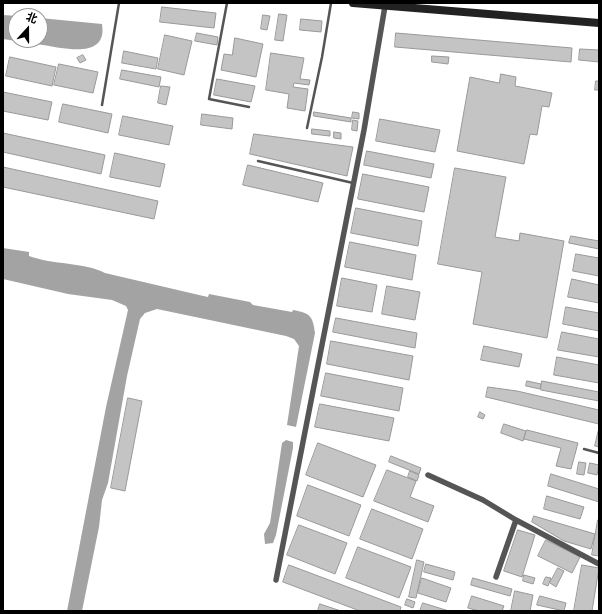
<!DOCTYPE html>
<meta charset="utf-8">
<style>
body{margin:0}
#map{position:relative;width:602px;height:614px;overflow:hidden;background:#fff;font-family:Lato,"Noto Sans SC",sans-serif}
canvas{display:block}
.frame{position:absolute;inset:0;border:4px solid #000;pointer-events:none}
.north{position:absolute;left:8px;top:8px;width:40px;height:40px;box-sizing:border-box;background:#fff;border:1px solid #999;border-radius:50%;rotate:21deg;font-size:11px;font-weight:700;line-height:16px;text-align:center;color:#000}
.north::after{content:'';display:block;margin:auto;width:14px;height:18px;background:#000;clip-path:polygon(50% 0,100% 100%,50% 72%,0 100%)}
</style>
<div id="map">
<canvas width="602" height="614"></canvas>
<div class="frame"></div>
<div class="north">北</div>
</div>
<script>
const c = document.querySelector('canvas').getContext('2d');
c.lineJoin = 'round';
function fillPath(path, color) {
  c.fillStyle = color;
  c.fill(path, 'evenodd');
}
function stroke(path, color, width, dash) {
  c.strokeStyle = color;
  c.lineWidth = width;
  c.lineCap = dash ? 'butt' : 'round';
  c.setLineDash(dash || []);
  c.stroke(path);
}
fillPath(new Path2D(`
 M3 15 18 16H16V40H40V18L102 24C108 60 63 48 43 45 30 43 16 41 3 39Z
 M3 248 29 252V256C53 265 84 262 105 273L199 295 208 297 209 294 250 302 253 305 292 312 293 310C310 313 313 316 315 333L296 427 287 425 299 346 294 339 286 336 157 309 145 313 140 319 127 376 108 483 102 500 99 527 82 611H67L106 407 128 310 126 306 112 300 68 294 3 279Z
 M286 440 293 442V448L276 535 273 543 265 544 264 534 270 523 282 443Z`), '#a3a3a3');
const building = new Path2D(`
 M162 7 216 13 214 28 160 22Z
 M279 14 287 15 283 41 275 40Z
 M263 15 270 16 267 30 261 29Z
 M301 19 322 21 321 32 300 30Z
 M197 33 218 37 217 45 195 41Z
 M396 33 572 48 571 62 395 47Z
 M165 35 192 41 184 75 158 69Z
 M235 38 263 44 256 77 221 70 224 54 232 55Z
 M580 49 599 50V62L579 60Z
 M124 51 158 58 156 69 122 63Z
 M271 53 304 58 300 79 310 80 309 85 294 83 293 87 308 89 305 111 287 108 289 94 266 90Z
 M83 55 86 60 80 63 77 58Z
 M432 56 449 57 448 64 432 62Z
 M10 57 56 67 52 86 6 76Z
 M59 64 98 72 93 93 54 85Z
 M122 70 161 77 159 87 120 79Z
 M501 74 516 77 515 86 552 93 549 107 542 106 537 135 530 134 524 164 457 151 470 77 499 83Z
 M217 79 255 86 251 102 214 95Z
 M596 81H599V90H595Z
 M161 86 170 87 166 105 158 103Z
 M3 92 52 102 48 120 3 111Z
 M63 104 112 114 108 133 59 122Z
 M314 112 351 118V122L314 116Z
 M353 112 359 113V119L352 118Z
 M202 114 233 118 232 129 201 125Z
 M123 116 173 126 169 145 119 135Z
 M380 119 440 130 435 152 376 141Z
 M353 120 358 121 357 131 352 130Z
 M312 129 330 131V136L312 134Z
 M334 132 341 133V139L334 138Z
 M3 133 105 155 101 174 3 152Z
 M254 134 353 147 347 176 250 154Z
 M367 151 434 164 431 178 364 165Z
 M115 153 165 164 160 187 110 177Z
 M248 165 323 183 318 202 243 185Z
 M3 167 158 201 154 219 3 187Z
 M455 168 506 177 495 237 519 241 520 233 564 241 547 338 473 324 482 272 438 264Z
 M363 174 429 187 424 212 358 199Z
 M356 208 422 221 418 246 351 233Z
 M571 236 599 241V249L569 243Z
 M350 242 416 255 412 280 345 267Z
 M576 254 599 258V276L573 271Z
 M342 278 377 285 372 312 337 306Z
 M572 279 599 285V303L568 297Z
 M387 286 420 292 415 320 382 314Z
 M566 307 599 313V331L563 324Z
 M336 318 417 333 415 348 333 332Z
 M562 332 599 339V357L558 350Z
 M331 341 413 356 409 380 327 364Z
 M484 346 522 354 519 367 481 360Z
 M557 357 599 365V383L554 375Z
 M326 373 403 388 399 411 321 396Z
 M527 381 541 384 540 389 526 386Z
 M542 381 599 392V401L541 390Z
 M488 387 517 391 599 410V424L486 397Z
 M128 398 142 401 125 491 111 488Z
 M320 404 394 418 389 441 315 427Z
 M480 412 485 415 483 419 478 417Z
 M504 424 526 431 523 441 501 433Z
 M599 428V447L595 446Z
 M527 430 578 443 571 469 556 466 561 448 524 439Z
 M318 443 376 465 363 497 306 475Z
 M391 456 421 468 419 474 389 462Z
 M579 462 586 463 584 475 577 474Z
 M590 463 599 465 597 475 588 473Z
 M387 470 416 481 410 497 434 506 428 522 374 501Z
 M410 471 419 475 417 481 408 477Z
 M551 474 599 489V502L548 486Z
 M308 485 361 505 349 536 297 516Z
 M547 496 584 507 580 519 544 509Z
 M372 509 423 529 412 559 360 539Z
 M534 516 595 534 591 549 564 541 532 522Z
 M598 520H599V556L592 555Z
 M299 525 347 543 335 574 287 555Z
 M518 530 535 535 522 577 504 571Z
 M546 540 580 557 572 573 538 556Z
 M358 547 411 567 399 598 346 578Z
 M417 560 424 562 416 598 409 597Z
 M426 564 455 572 453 580 424 572Z
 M289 565 401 607 400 611H360L283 582Z
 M582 565 599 568 592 611H574Z
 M558 568 564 571 556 587 550 583Z
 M524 575 535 578 533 584 523 581Z
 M546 577 551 578 548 586 543 584Z
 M422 578 451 588 446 602 418 593Z
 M473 578 512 589 510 596 471 585Z
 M515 591 533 595 530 611H511Z
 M472 596 504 606 502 611H479L468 608Z
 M540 596 566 603 564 611 537 605Z
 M407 599 415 602 413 608 405 605Z
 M423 603 449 611H420Z
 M320 604 341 611H318Z`);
fillPath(building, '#c4c4c4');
stroke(building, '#999', 1);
stroke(new Path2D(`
 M227 3 209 99 249 107
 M102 105 119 3
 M307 128 322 57 331 3
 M258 161 353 183
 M584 449 599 453`), '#555', 2.5);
stroke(new Path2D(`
 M428 475 483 500 516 520
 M496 577 516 520 599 564
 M276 580 364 130 385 6`), '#555', 5.5);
stroke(new Path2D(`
 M353 3 599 23`), '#222', 8);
</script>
